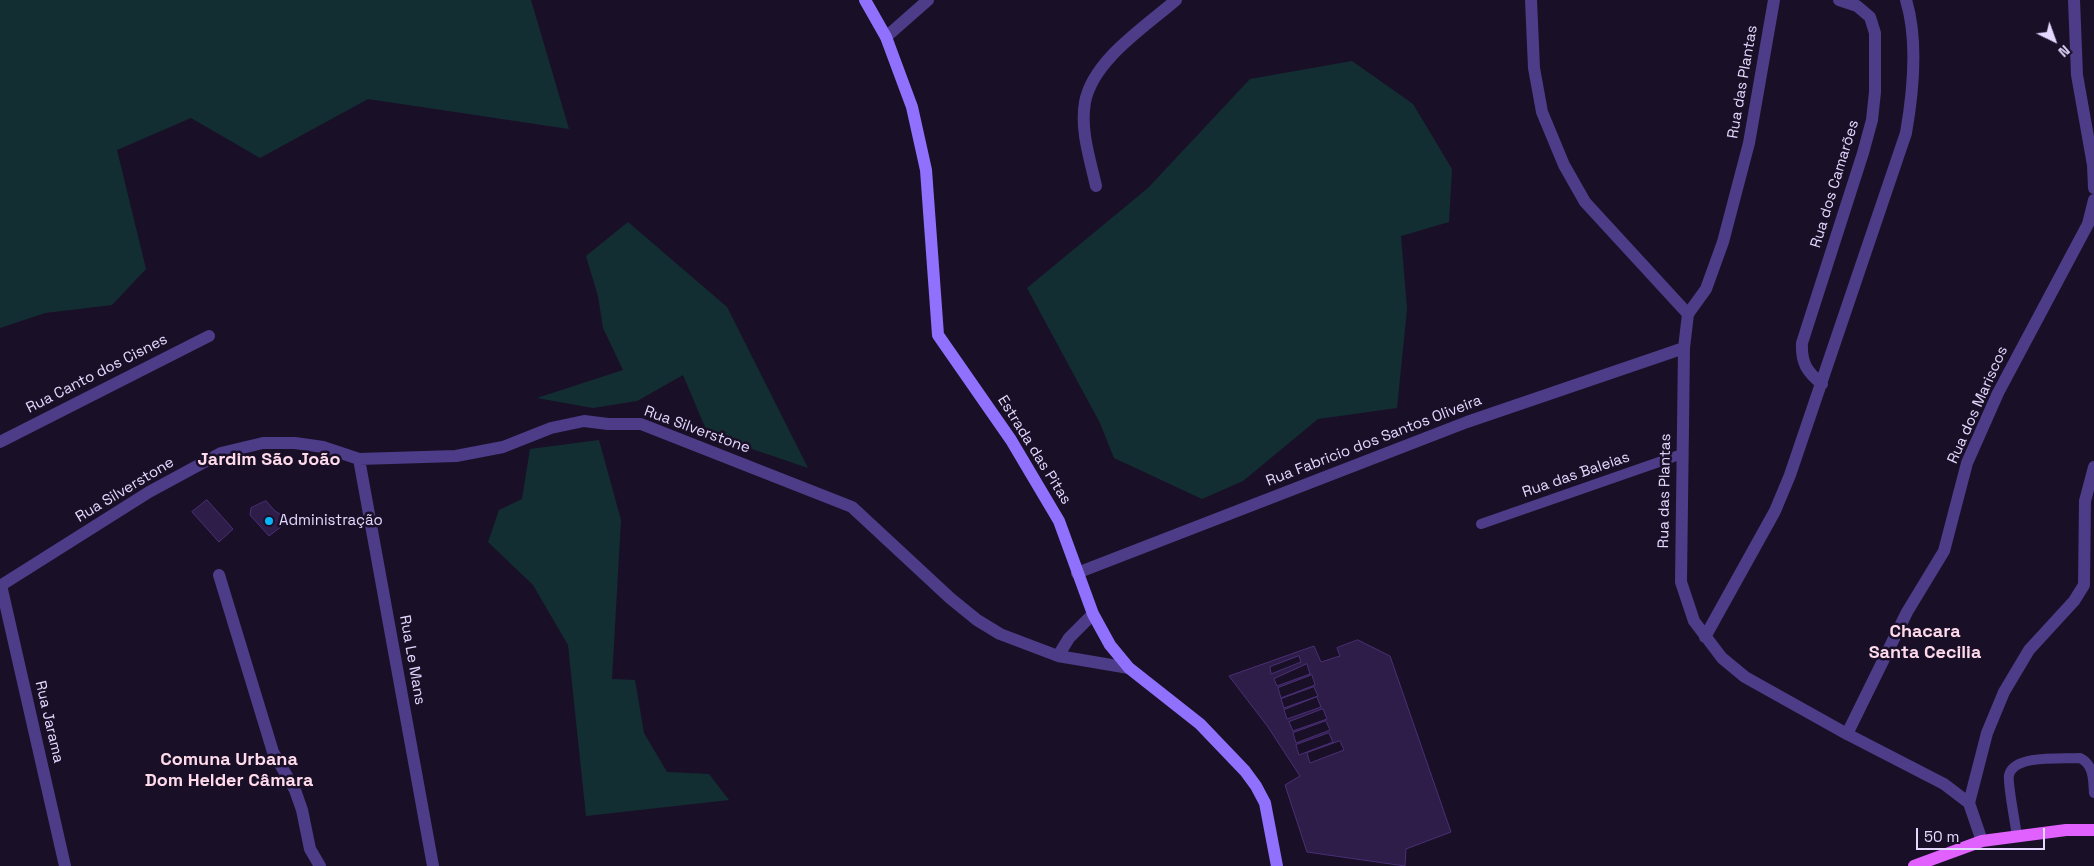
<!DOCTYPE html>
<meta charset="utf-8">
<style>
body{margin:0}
#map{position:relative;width:2094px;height:866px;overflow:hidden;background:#191028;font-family:"Space Grotesk",sans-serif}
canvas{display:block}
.north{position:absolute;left:2029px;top:15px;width:50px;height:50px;-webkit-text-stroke:4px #191028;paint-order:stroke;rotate:138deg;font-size:14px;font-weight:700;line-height:20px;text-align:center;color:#e4d8fe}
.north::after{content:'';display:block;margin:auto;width:18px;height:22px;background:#e4d8fe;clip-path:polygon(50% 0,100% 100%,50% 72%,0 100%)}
.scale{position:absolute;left:1916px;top:828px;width:129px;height:22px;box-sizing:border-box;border:2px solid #e4d8fe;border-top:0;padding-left:6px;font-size:15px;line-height:18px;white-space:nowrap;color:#e4d8fe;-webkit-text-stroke:4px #191028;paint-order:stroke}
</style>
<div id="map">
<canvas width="2094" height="866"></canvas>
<div class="north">N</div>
<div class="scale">50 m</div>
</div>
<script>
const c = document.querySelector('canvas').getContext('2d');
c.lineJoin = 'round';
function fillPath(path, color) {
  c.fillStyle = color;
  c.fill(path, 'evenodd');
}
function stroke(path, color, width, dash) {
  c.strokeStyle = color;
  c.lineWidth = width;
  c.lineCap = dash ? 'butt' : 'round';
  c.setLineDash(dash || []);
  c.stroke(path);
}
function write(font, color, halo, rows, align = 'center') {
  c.font = font + ' "Space Grotesk",sans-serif';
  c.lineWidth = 5;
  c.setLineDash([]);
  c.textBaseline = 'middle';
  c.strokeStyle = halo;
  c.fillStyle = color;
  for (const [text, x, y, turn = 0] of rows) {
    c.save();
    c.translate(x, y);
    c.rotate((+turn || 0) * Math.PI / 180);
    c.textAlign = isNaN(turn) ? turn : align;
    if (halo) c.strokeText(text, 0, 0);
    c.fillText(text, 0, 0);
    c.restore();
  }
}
fillPath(new Path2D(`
 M0 0H531L569 129 368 99 260 158 191 118 117 150 146 269 112 305 45 313 0 328Z
 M1352 61 1413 104 1452 169 1449 222 1401 236 1407 309 1397 408 1318 419 1243 481 1202 499 1114 458 1100 423 1027 288 1148 188 1250 79Z
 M628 222 727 307 808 468 708 434 683 375 637 401 593 408 537 398 623 370 603 328 598 296 586 256Z
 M599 440 621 520 612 679 635 680 644 733 667 772 709 774 729 800 586 816 568 645 533 585 488 542 499 510 522 499 530 449Z`), '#132e32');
const building = new Path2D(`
 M207 500 233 529 219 542 192 512Z
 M266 501 275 511 283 516 279 518 286 523 269 536 250 515 251 508Z
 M1358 640 1390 656 1451 832 1406 849 1405 866 1307 852 1285 785 1300 776 1268 727 1229 676 1314 646 1321 662 1340 656 1337 648Z
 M1299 656 1301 662 1271 674 1270 667Z
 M1307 664 1310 674 1277 686 1274 679Z
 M1312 675 1315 685 1281 698 1278 688Z
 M1314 687 1318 696 1284 708 1281 699Z
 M1317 697 1321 707 1287 719 1284 710Z
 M1323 709 1327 719 1293 731 1289 722Z
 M1326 721 1330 730 1296 743 1293 733Z
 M1329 733 1333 742 1299 755 1296 745Z
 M1340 741 1344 750 1310 763 1307 753Z`);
fillPath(building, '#2e1d49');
stroke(building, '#4a2f75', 1);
stroke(new Path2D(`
 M1481 524 1682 454
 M2017 837C2016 826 2007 782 2009 775 2014 754 2064 759 2080 758 2094 765 2093 779 2094 793`), '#4d3c87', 10);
stroke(new Path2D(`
 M1531 0 1534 68 1542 112 1564 165 1585 202 1688 314
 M1774 0 1749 143 1723 242 1706 289 1688 314 1684 348 1681 582 1694 621 1722 658 1745 677 1847 734 1944 784 1969 803 1982 841
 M2074 0 2077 75 2093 165 2094 188
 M886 37 928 0
 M1096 186C1090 159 1080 130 1085 102 1093 60 1145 27 1176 0
 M1822 384C1807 372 1801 363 1802 343L1863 153 1872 120 1875 92V33L1870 17 1857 6 1839 0
 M0 442 209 336
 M359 459 433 866
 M1077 573 1467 422 1684 348
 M219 575 273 752 295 790 302 810 310 849 320 866
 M1 585 65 866
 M0 586 149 492 221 453 263 443H295L323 447 359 459 456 456 503 447 551 428 584 421 608 424H641L852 507 950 598 977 620 1000 634 1058 656 1129 668
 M1705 637 1775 511 1790 475 1906 133C1913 93 1918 39 1906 0
 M1058 656 1069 638 1093 614
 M1847 734 1907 612 1944 551 1967 463 1998 393 2088 224 2094 200
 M1969 803 1987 733 2004 692 2029 650 2074 601 2084 585 2085 501 2094 467`), '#4d3c87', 12);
stroke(new Path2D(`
 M865 0 886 37 912 107 926 170 938 335 1011 440 1059 521 1093 614 1110 645 1129 668 1200 724 1245 771 1256 786 1265 803 1277 866`), '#8f71fd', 12);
stroke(new Path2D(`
 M1914 866 1982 841 2066 830H2094`), '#e061fd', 12);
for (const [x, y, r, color] of [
 [269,521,5,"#07b5fc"]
]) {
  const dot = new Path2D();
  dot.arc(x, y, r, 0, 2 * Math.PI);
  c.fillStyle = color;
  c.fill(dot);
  stroke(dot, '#191028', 2);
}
write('15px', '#e4d8fe', '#191028', [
 ["Rua das Plantas",1743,82,-80],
 ["Rua dos Camarões",1835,184,-73],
 ["Rua Canto dos Cisnes",97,374,-27],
 ["Rua dos Mariscos",1978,405,-66],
 ["Rua Silverstone",697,430,20],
 ["Rua Fabricio dos Santos Oliveira",1374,441,-21],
 ["Estrada das Pitas",1034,450,58],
 ["Rua das Baleias",1576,475,-19],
 ["Rua Silverstone",125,490,-31],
 ["Rua das Plantas",1665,491,-89],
 ["Rua Le Mans",412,660,80],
 ["Rua Jarama",49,722,77]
]);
write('15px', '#e4d8fe', '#191028', [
 ["Administração",279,521]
], 'left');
write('bold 18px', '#ffdaeb', '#191028', [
 ["Jardim São João",269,460],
 ["Chacara",1925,632],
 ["Santa Cecilia",1925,653],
 ["Comuna Urbana",229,760],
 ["Dom Helder Câmara",229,781]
]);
</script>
